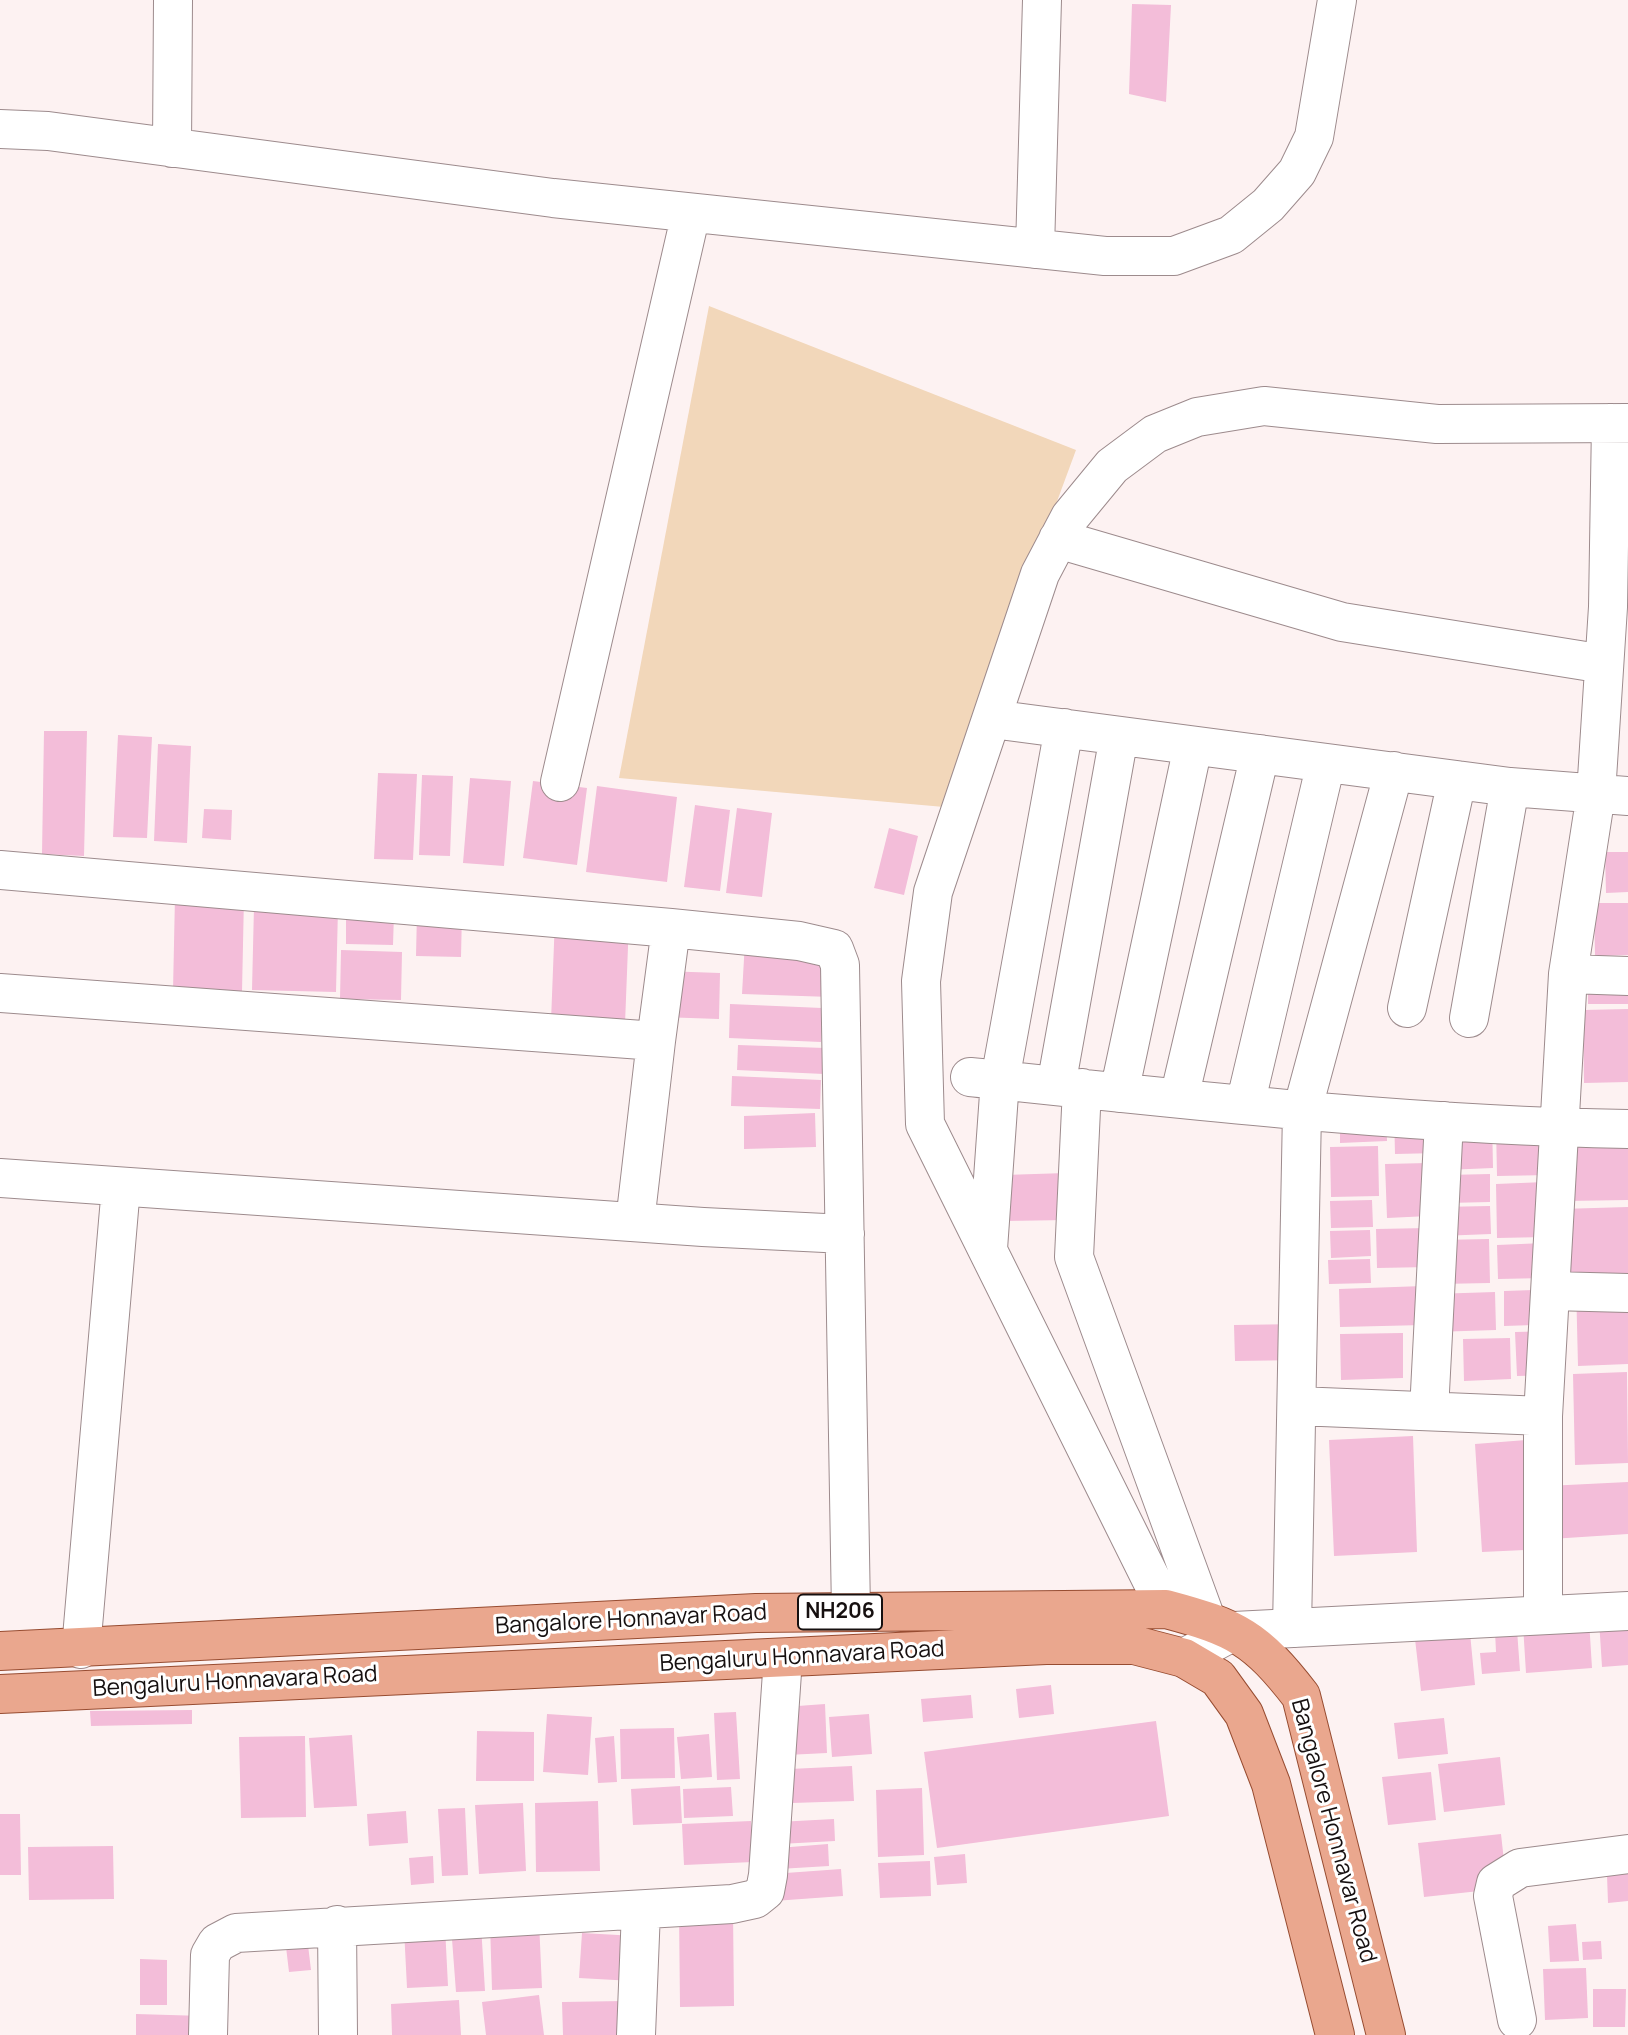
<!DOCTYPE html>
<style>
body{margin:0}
canvas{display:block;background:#fdf2f2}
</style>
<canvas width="1628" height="2035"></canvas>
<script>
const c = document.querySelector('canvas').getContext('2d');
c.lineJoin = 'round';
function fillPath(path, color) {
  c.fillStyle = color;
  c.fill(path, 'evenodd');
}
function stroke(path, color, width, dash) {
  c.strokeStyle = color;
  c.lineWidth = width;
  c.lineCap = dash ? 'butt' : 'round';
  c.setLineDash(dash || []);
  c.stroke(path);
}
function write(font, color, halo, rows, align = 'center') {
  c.font = font + ' Manrope,sans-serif';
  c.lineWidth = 6;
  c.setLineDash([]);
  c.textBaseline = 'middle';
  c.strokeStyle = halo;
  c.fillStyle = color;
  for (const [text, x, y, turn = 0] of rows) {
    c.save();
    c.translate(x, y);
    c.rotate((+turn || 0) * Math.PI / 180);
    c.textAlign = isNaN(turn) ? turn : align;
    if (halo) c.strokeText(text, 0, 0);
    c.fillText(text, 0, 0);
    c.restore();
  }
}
fillPath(new Path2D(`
 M709 306 1076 450 944 807 619 778Z`), '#f2d7ba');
fillPath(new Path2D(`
 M1132 4 1171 5 1166 102 1129 94Z
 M44 731H87L84 856 42 854Z
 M118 735 152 737 147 838 113 837Z
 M158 744 191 746 187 843 154 841Z
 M378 773 417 774 413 860 374 859Z
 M422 775 453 776 450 856 419 855Z
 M470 778 511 781 504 866 463 863Z
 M533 781 587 788 577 865 523 858Z
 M597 786 677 797 667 882 586 872Z
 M695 805 730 810 720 891 684 887Z
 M737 808 772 813 762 897 726 893Z
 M204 809 232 810 231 840 202 838Z
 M889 828 918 836 904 895 874 888Z
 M1605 852H1628V892L1606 893Z
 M175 896 244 897 242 992 173 991Z
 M1594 903H1628V955L1595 956Z
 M254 906 338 908 336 992 252 990Z
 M417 912 462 913 461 957 416 956Z
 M346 913 394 914 393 945 346 944Z
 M555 918 629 921 625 1024 551 1021Z
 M745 941 833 945 831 997 742 994Z
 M341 950 402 952 401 1000 340 999Z
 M663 971 720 973 719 1019 661 1017Z
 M1628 971V1004H1588V972Z
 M730 1004 822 1008 821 1042 729 1038Z
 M1628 1009V1082L1584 1083 1583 1010Z
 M738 1045 825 1048 824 1074 737 1070Z
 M732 1076 821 1080 820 1109 731 1106Z
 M1386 1111 1387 1141 1340 1143V1113Z
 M1438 1112 1439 1153 1395 1154 1394 1113Z
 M815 1113 816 1147 744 1149V1116Z
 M1492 1119 1493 1168 1445 1170 1444 1120Z
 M1549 1124 1550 1175 1497 1176 1496 1126Z
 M1628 1131V1200L1566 1201 1564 1133Z
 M1378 1146 1379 1196 1331 1197 1330 1147Z
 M1428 1163 1429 1216 1387 1218 1385 1164Z
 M1066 1173 1067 1220 1005 1221 1004 1175Z
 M1490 1174V1202L1447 1203V1175Z
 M1545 1182 1546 1237 1497 1238 1496 1184Z
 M1372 1200 1373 1227 1331 1228 1330 1201Z
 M1490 1206 1491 1234 1440 1236 1439 1207Z
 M1628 1207V1275L1563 1277 1561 1209Z
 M1428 1228 1429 1267 1377 1268 1376 1229Z
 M1370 1230 1371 1256 1331 1258 1330 1231Z
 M1489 1239 1490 1283 1440 1284 1439 1240Z
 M1544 1243 1545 1278 1498 1279 1497 1245Z
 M1370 1259 1371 1283 1329 1284 1328 1260Z
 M1628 1282V1364L1578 1366 1576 1284Z
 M1423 1286 1424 1325 1340 1327 1339 1289Z
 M1534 1290V1325L1504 1326V1291Z
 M1495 1292 1496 1330 1434 1332 1433 1294Z
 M1301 1324 1303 1360 1235 1361 1234 1325Z
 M1555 1331 1557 1375 1517 1376 1515 1332Z
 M1403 1333V1378L1341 1380 1340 1334Z
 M1510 1338 1511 1379 1464 1381 1463 1339Z
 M1627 1372 1628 1463 1575 1465 1573 1374Z
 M1413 1436 1417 1552 1334 1556 1329 1440Z
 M1539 1439 1546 1549 1482 1552 1475 1444Z
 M1628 1482V1534L1551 1539 1547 1486Z
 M1628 1619V1665L1602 1667 1599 1620Z
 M1589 1620 1592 1668 1526 1673 1523 1625Z
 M1517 1630 1520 1671 1482 1674 1480 1653 1496 1652 1495 1631Z
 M1470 1633 1475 1685 1421 1691 1415 1639Z
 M1051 1685 1054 1714 1019 1718 1016 1689Z
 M971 1695 973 1718 923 1722 921 1699Z
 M825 1704 827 1753 787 1755 784 1707Z
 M192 1710V1724L91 1726 90 1711Z
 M736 1712 740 1779 717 1780 714 1713Z
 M547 1714 592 1717 588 1775 543 1772Z
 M869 1714 872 1754 832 1757 829 1717Z
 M1444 1718 1448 1754 1398 1759 1394 1723Z
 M1156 1721 1169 1816 937 1848 924 1752Z
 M674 1728 675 1778 621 1779 620 1729Z
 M477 1731 534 1732V1781H476Z
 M709 1734 712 1777 681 1779 677 1737Z
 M352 1735 357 1806 314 1808 309 1738Z
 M305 1736 306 1817 241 1818 239 1737Z
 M614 1736 617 1782 598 1783 595 1738Z
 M1500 1757 1505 1805 1444 1812 1438 1764Z
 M852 1766 854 1801 792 1803 790 1769Z
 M1431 1772 1436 1820 1388 1825 1382 1777Z
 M680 1786 682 1823 633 1825 631 1789Z
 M731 1787 733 1816 684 1818 683 1789Z
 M922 1788 924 1855 878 1857 876 1790Z
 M598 1801 600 1871 536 1872 535 1803Z
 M523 1803 526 1871 479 1874 475 1805Z
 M465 1808 468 1875 442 1876 438 1809Z
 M406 1811 408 1843 369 1846 367 1814Z
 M0 1814H20L21 1875H0Z
 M834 1819 835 1841 780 1844 778 1822Z
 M751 1821 753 1862 684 1865 682 1824Z
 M1501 1834 1507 1888 1424 1897 1418 1843Z
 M828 1844 829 1866 779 1869 778 1848Z
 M113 1846 114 1899 29 1900 28 1847Z
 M965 1854 967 1883 937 1885 934 1857Z
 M433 1856 434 1883 411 1885 409 1858Z
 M930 1861 931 1896 880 1898 878 1863Z
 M841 1869 843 1896 774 1901 772 1874Z
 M1628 1874V1901L1608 1903 1607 1875Z
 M733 1911 734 2006 680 2007 679 1912Z
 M539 1921 542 1988 492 1990 490 1923Z
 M1576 1924 1579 1961 1550 1962 1548 1926Z
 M481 1925 485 1991 456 1992 451 1926Z
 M445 1927 448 1986 407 1988 404 1929Z
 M582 1933 636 1936 633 1981 579 1978Z
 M1601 1941 1602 1959 1583 1960 1582 1942Z
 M308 1945 311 1970 289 1972 286 1947Z
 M140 1959 167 1960V2005H140Z
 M1586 1968 1588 2018 1545 2020 1543 1969Z
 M1593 1989H1626L1625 2027H1593Z
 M539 1995 544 2035H486L482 2002Z
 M459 2000 461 2035H392L391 2004Z
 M624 2001 625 2035H563L562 2002Z
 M136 2014 203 2016V2035H136Z`), '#f3bdd9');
const street = new Path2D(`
 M0 129 48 131 553 198 1105 256H1174L1231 235 1268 205 1297 172 1314 137 1337 0
 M172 148 173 0
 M1035 249 1042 0
 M1058 539 1342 622 1604 664
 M992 719 1510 787 1628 796
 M560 782 691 213
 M0 870 671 928 799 941 834 949 840 965 851 1611
 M1568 974 1628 976
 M0 993 656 1041 635 1222
 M1407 1008 1457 780
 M1469 1018 1510 787
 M656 1041 671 928
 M970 1077C1189 1100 1408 1125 1628 1129
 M1056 1086 1119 736
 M1082 1088 1074 1257 1206 1619
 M1119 1093 1193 746
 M1179 1098 1260 754
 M1245 1105 1326 763
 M0 1178 703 1227 845 1234
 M988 1249 1000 1080 1064 728
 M1551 1291 1628 1293
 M1297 1406 1543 1416
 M1429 1411 1444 1121
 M1166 1609 925 1124 921 981 933 892 1040 574 1070 517 1112 466 1155 434 1197 417 1264 406 1437 424 1628 423
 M1543 1615V1416L1568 974 1596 794 1608 607 1611 423
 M1292 1628 1302 1111 1394 771
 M81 1649 121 1187
 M337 1925 338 2035
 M1517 2020 1493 1896 1496 1883 1520 1868 1628 1854
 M208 2035 210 1955 217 1943 236 1933 732 1904 755 1899 765 1891 768 1875 783 1658
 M636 2035 641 1911`);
const secondary = new Path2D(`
 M1184 1658 1234 1631 1628 1611`);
const primary = new Path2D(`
 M0 1651 756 1613 1166 1609C1237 1628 1256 1638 1301 1696L1386 2035
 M0 1694 1046 1645H1134L1184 1658 1218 1678 1244 1714 1271 1784 1335 2035`);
stroke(street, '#9d8b8d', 40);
stroke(secondary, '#9d8b8d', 40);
stroke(primary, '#974c31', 40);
stroke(street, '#fff', 38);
stroke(secondary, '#fff', 38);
stroke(primary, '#eaa78e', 38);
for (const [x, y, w] of [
 [840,1612,84]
]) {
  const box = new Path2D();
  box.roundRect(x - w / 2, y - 17.5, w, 35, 5);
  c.fillStyle = '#fff';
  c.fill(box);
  stroke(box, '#161010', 2);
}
write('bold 21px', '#161010', null, [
 ["NH206",840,1612]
]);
write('23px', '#161010', '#fff', [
 ["Bangalore Honnavar Road",631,1620,-3],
 ["Bengaluru Honnavara Road",802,1657,-3],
 ["Bengaluru Honnavara Road",235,1682,-3],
 ["Bangalore Honnavar Road",1333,1831,75]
]);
</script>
